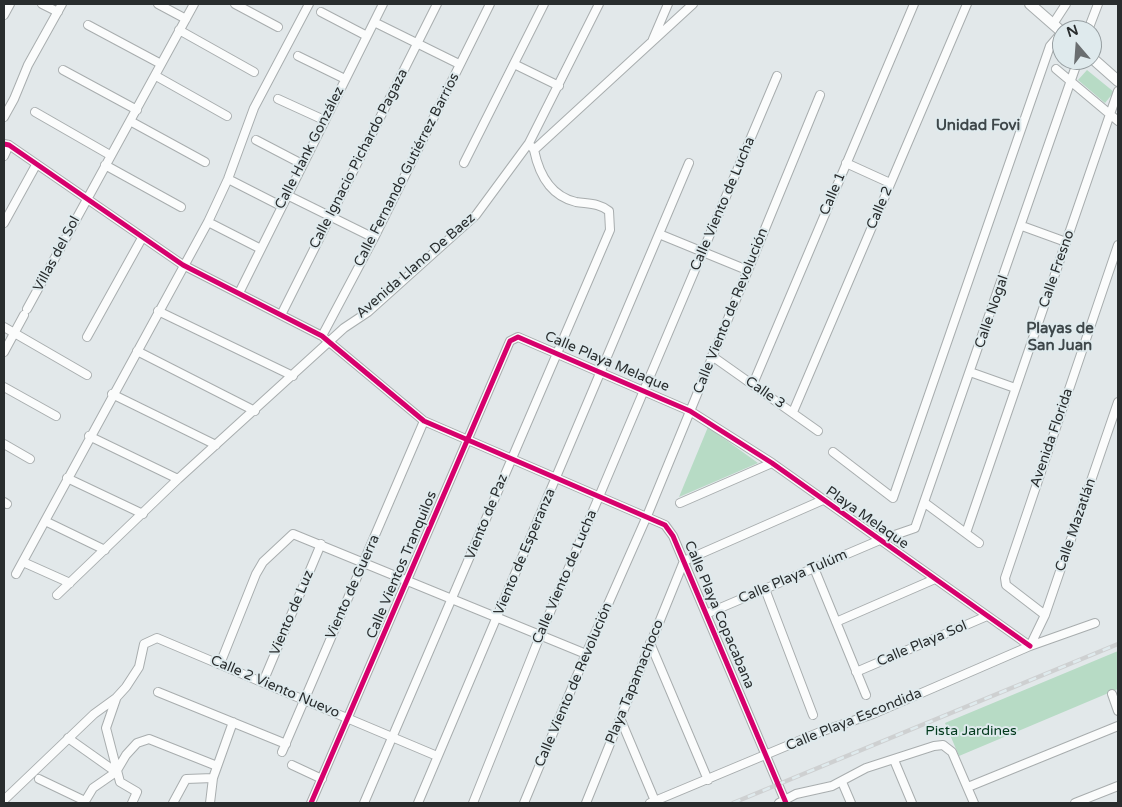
<!DOCTYPE html>
<meta charset="utf-8">
<style>
body{margin:0}
#map{position:relative;width:1122px;height:807px;overflow:hidden;background:#e2e8ea;font-family:"Varela Round",sans-serif}
canvas{display:block}
.frame{position:absolute;inset:0;border:5px solid #292d2e;pointer-events:none}
.north{position:absolute;left:1052px;top:20px;width:50px;height:50px;box-sizing:border-box;background:#dfeaed;border:1px solid #969ea1;border-radius:50%;rotate:342deg;font-size:14px;font-weight:700;line-height:20px;text-align:center;color:#292d2e}
.north::after{content:'';display:block;margin:auto;width:18px;height:22px;background:#6a6e70;clip-path:polygon(50% 0,100% 100%,50% 72%,0 100%)}
</style>
<div id="map">
<canvas width="1122" height="807"></canvas>
<div class="frame"></div>
<div class="north">N</div>
</div>
<script>
const c = document.querySelector('canvas').getContext('2d');
c.lineJoin = 'round';
function fillPath(path, color) {
  c.fillStyle = color;
  c.fill(path, 'evenodd');
}
function stroke(path, color, width, dash) {
  c.strokeStyle = color;
  c.lineWidth = width;
  c.lineCap = dash ? 'butt' : 'round';
  c.setLineDash(dash || []);
  c.stroke(path);
}
function write(font, color, halo, rows, align = 'center') {
  c.font = font + ' "Varela Round",sans-serif';
  c.lineWidth = 4;
  c.setLineDash([]);
  c.textBaseline = 'middle';
  c.strokeStyle = halo;
  c.fillStyle = color;
  for (const [text, x, y, turn = 0] of rows) {
    c.save();
    c.translate(x, y);
    c.rotate((+turn || 0) * Math.PI / 180);
    c.textAlign = isNaN(turn) ? turn : align;
    if (halo) c.strokeText(text, 0, 0);
    c.fillText(text, 0, 0);
    c.restore();
  }
}
fillPath(new Path2D(`
 M1087 70 1114 92 1105 103 1078 80Z
 M708 427 758 463 679 497Z
 M1118 651V689L959 756 945 723Z`), '#b7dbc5');
const minor = new Path2D(`
 M42 4 58 12
 M158 4 186 19
 M235 4 278 27
 M321 12 367 36
 M4 15 10 4
 M374 22 459 64
 M1053 24 1066 4
 M88 25 161 64
 M179 30 254 72
 M1088 30 1098 4
 M653 39 668 4
 M298 56 345 79
 M514 64 559 86
 M1056 69 1118 121
 M63 70 137 110
 M156 76 227 116
 M278 99 324 120
 M35 112 110 155
 M4 117 14 99 28 65 62 4
 M130 121 205 162
 M256 140 302 164
 M4 144 9 145 183 265 322 336 424 421 665 525 673 536 786 803
 M532 147 534 150 693 4
 M4 156 9 145
 M464 163 544 4
 M846 163 890 183
 M105 165 181 207
 M228 179 281 206
 M287 195 374 238
 M208 222 261 249
 M4 223 36 165
 M1022 226 1066 242
 M659 234 747 270
 M239 293 383 4
 M27 309 194 4
 M158 311 293 376
 M282 313 437 4
 M4 327 87 375
 M322 336 374 238 490 4
 M87 337 142 238
 M137 351 255 411
 M4 352 24 315
 M712 356 818 431
 M970 372 1015 388
 M753 384 914 4
 M4 387 56 416
 M112 394 216 445
 M793 412 967 4
 M89 436 178 479
 M4 444 30 459
 M833 452 893 498 1050 46 1062 32
 M67 478 143 514
 M4 502 7 504
 M680 503 772 463
 M925 503 979 543
 M45 521 105 550
 M966 533 1118 91
 M23 562 70 583
 M814 568 866 695
 M16 574 208 222 228 179 254 108 309 4
 M765 589 813 715
 M57 595 178 479 344 328 368 312 476 215 529 143 599 4
 M706 614 880 540 915 528 1078 60
 M1045 615 1006 585 1005 578 1118 245
 M836 622 935 579
 M650 643 708 780
 M1030 646 1045 615 1118 402
 M220 664 256 574 263 562 293 534 586 654
 M856 672 987 616
 M263 682 321 544
 M158 692 286 744
 M1112 694 1118 711
 M116 699 106 728 120 782 137 792 132 803
 M620 718 655 801
 M68 738 116 772
 M282 752 424 421
 M894 760 912 803
 M292 765 322 779
 M39 779 85 801
 M842 782 851 803
 M968 787 1118 726
 M4 800 94 714 116 698 126 687 139 667 144 644 157 638 437 756
 M84 803 93 788 116 772 126 755 137 743 149 739 217 766
 M173 803 186 779 213 778
 M210 803 213 778 233 722
 M311 803 510 341 518 337 690 411 772 463 1030 646
 M364 803 610 230 609 211C599 203 589 204 576 202 550 196 539 174 534 150
 M418 803 689 163
 M473 803 540 636 777 76
 M524 803 586 654 647 516 820 95
 M586 803 684 561 823 500
 M650 803 820 732 873 714 1030 646 1095 623
 M779 803 796 794 832 786 866 768 934 746 943 745 952 752 974 803
 M1075 803 1118 786`);
const major = new Path2D(`
 M1030 4 1062 32
 M1092 58 1118 81`);
stroke(minor, '#a8adae', 10);
stroke(major, '#a8adae', 12);
stroke(minor, '#fbfcfc', 8);
stroke(major, '#fbfcfc', 10);
const rail = new Path2D(`
 M733 803 1118 644`);
stroke(rail, '#ced0d1', 4.5);
stroke(rail, '#dfeaed', 2.5, [8]);
stroke(new Path2D(`
 M4 144 9 145 183 265 322 336 424 421 665 525 673 536 786 803
 M311 803 510 341 518 337 690 411 772 463 1030 646`), '#d6006c', 5);
write('14px', '#292d2e', '#dfeaed', [
 ["Calle Hank González",310,148,-63],
 ["Calle Ignacio Pichardo Pagaza",359,159,-63],
 ["Calle Fernando Gutiérrez Barrios",407,170,-63],
 ["Calle 1",833,194,-67],
 ["Calle Viento de Lucha",723,204,-67],
 ["Calle 2",880,208,-67],
 ["Villas del Sol",57,254,-62],
 ["Avenida Llano De Baez",416,266,-41],
 ["Calle Fresno",1057,269,-71],
 ["Calle Viento de Revolución",731,311,-68],
 ["Calle Nogal",992,312,-71],
 ["Calle Playa Melaque",607,362,23],
 ["Calle 3",765,393,35],
 ["Avenida Florida",1052,438,-71],
 ["Viento de Paz",487,517,-68],
 ["Playa Melaque",867,518,35],
 ["Calle Mazatlán",1076,525,-71],
 ["Viento de Esperanza",525,552,-67],
 ["Calle Vientos Tranquilos",402,565,-67],
 ["Calle Viento de Lucha",565,577,-67],
 ["Calle Playa Tulúm",793,577,-23],
 ["Viento de Guerra",353,587,-66],
 ["Viento de Luz",292,613,-67],
 ["Calle Playa Copacabana",719,615,67],
 ["Calle Playa Sol",922,644,-23],
 ["Playa Tapamachoco",635,682,-68],
 ["Calle Viento de Revolución",574,685,-67],
 ["Calle 2 Viento Nuevo",275,687,23],
 ["Calle Playa Escondida",854,720,-22]
]);
write('14px', '#02391c', '#dfeaed', [
 ["Pista Jardines",971,731]
]);
write('bold 15px', '#3e474a', '#dfeaed', [
 ["Unidad Fovi",978,126],
 ["Playas de",1060,329],
 ["San Juan",1060,346]
]);
</script>
